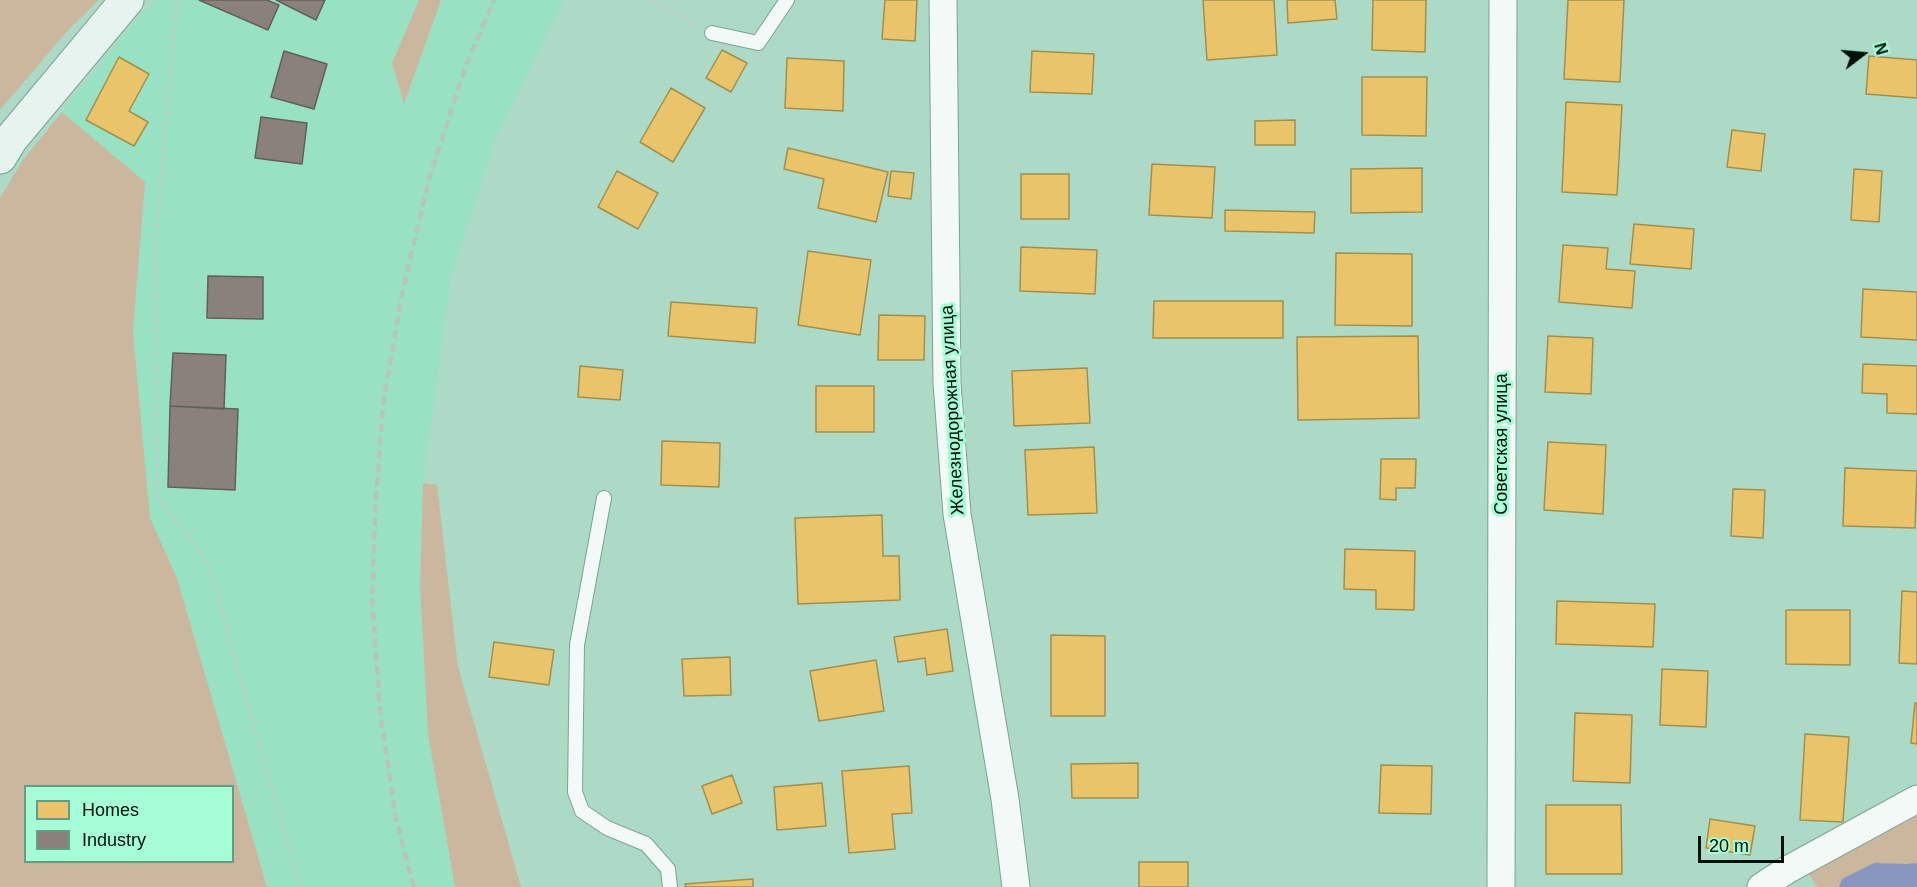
<!DOCTYPE html>
<meta charset="utf-8">
<style>
body{margin:0}
#map{position:relative;width:1917px;height:887px;overflow:hidden;background:#acdac6;font-family:Arial,sans-serif}
canvas{display:block}
.legend{position:absolute;left:24px;top:785px;width:210px;height:78px;box-sizing:border-box;background:#a5fcd6;border:2px solid #639e84;margin:0;padding:8px 10px;list-style:none;font-size:18px;color:#001208}
.legend li{display:flex;align-items:center;gap:12px;height:30px}
.legend b{width:30px;border:2px solid #639e84}
.north{position:absolute;left:1833px;top:24px;width:60px;height:60px;-webkit-text-stroke:4px #a5fcd6;paint-order:stroke;rotate:74deg;font-size:16px;font-weight:700;line-height:24px;text-align:center;color:#001208}
.north::after{content:'';display:block;margin:auto;width:21px;height:27px;background:#001208;clip-path:polygon(50% 0,100% 100%,50% 72%,0 100%)}
.scale{position:absolute;left:1698px;top:836px;width:86px;height:27px;box-sizing:border-box;border:3px solid #001208;border-top:0;padding-left:8px;font-size:18px;line-height:21px;white-space:nowrap;color:#001208;-webkit-text-stroke:4px #a5fcd6;paint-order:stroke}
</style>
<div id="map">
<canvas width="1917" height="887"></canvas>
<ul class="legend">
<li><b style="height:16px;background:#e9c46a"></b>Homes</li>
<li><b style="height:16px;background:#8a817c"></b>Industry</li>
</ul>
<div class="north">N</div>
<div class="scale">20 m</div>
</div>
<script>
const c = document.querySelector('canvas').getContext('2d');
c.lineJoin = 'round';
function fillPath(path, color) {
  c.fillStyle = color;
  c.fill(path, 'evenodd');
}
function stroke(path, color, width, dash) {
  c.strokeStyle = color;
  c.lineWidth = width;
  c.lineCap = dash ? 'butt' : 'round';
  c.setLineDash(dash || []);
  c.stroke(path);
}
function write(font, color, halo, rows, align = 'center') {
  c.font = font + ' Arial,sans-serif';
  c.lineWidth = 6;
  c.setLineDash([]);
  c.textBaseline = 'middle';
  c.strokeStyle = halo;
  c.fillStyle = color;
  for (const [text, x, y, turn = 0] of rows) {
    c.save();
    c.translate(x, y);
    c.rotate((+turn || 0) * Math.PI / 180);
    c.textAlign = isNaN(turn) ? turn : align;
    if (halo) c.strokeText(text, 0, 0);
    c.fillText(text, 0, 0);
    c.restore();
  }
}
fillPath(new Path2D(`
 M157 0H419L392 63 404 103 441 0H564L495 139 451 277 423 483 420 586 428 734 455 887H267L177 578 150 518 133 332 145 182 62 112 140 15Z`), '#98e2c3');
fillPath(new Path2D(`
 M0 0H99L70 28 0 110Z
 M419 0H441L404 104 392 63Z
 M62 112 145 182 133 332 150 518 177 578 267 887H0V198L23 160ZM26 786H232V862H26Z
 M423 483 437 485 458 667 521 887H455L428 734 420 586Z
 M1917 811V863L1842 879 1839 887H1817L1808 873Z`), '#cbb79d');
fillPath(new Path2D(`
 M1874 863 1907 864 1917 863V887H1839L1842 879Z`), '#8895be');
const homes = new Path2D(`
 M885 0H917L915 41 882 39Z
 M1203 0H1274L1277 55 1207 60Z
 M1287 0H1335L1337 19 1288 23Z
 M1373 0H1426L1425 52 1372 50Z
 M1568 0H1624L1620 82 1564 79Z
 M722 50 747 63 731 92 706 78Z
 M1032 51 1094 54 1092 94 1030 92Z
 M1869 56 1917 60V98L1866 94Z
 M119 57 149 74 129 111 148 122 134 146 86 120Z
 M787 58 844 61 843 111 785 108Z
 M1362 77H1427L1426 136 1362 135Z
 M671 88 705 108 673 162 640 142Z
 M1566 102 1622 105 1617 195 1562 192Z
 M1295 120V145H1255V121Z
 M1732 130 1765 134 1761 171 1727 167Z
 M788 148 888 172 876 222 818 208 824 179 784 169Z
 M1152 164 1215 167 1212 218 1149 215Z
 M1422 168V212L1351 213V169Z
 M1854 169 1882 171 1879 222 1851 220Z
 M617 171 658 193 638 229 598 207Z
 M891 171 914 173 911 199 888 196Z
 M1021 174H1069V219H1021Z
 M1225 210 1315 212 1314 233 1225 231Z
 M1634 224 1694 229 1691 269 1630 264Z
 M1563 245 1608 248 1606 269 1635 271 1632 308 1559 302Z
 M1021 247 1097 250 1095 294 1020 291Z
 M808 251 871 260 860 335 798 325Z
 M1336 253 1412 254V326L1335 325Z
 M1863 289 1917 292V340L1861 337Z
 M1154 301H1283V338H1153Z
 M671 302 757 308 755 343 668 336Z
 M879 315 925 316 924 360H878Z
 M1418 336 1419 418 1298 420 1297 337Z
 M1548 336 1593 338 1591 394 1545 392Z
 M1863 364 1917 366V414L1887 413V394L1862 393Z
 M580 366 623 370 620 400 578 397Z
 M1087 368 1090 423 1014 426 1012 371Z
 M816 386H874V432H816Z
 M662 441 720 443 719 487 661 485Z
 M1548 442 1606 445 1603 514 1544 510Z
 M1094 447 1097 513 1028 515 1025 450Z
 M1381 459H1416L1415 488H1396V500L1380 499Z
 M1845 468 1917 471 1915 528 1843 526Z
 M1733 489 1765 490 1763 538 1731 536Z
 M882 515 883 556H899L900 600 798 604 795 518Z
 M1345 549 1415 551 1414 610 1376 609V590L1344 589Z
 M1902 591 1917 592V664L1899 663Z
 M1557 601 1655 604 1653 647 1556 644Z
 M1786 610H1850V665L1786 664Z
 M947 629 953 671 927 675 925 658 898 662 894 637Z
 M1051 635 1105 636V716H1051Z
 M494 642 554 650 549 685 489 677Z
 M730 657 731 695 684 696 682 659Z
 M876 660 884 711 819 721 810 671Z
 M1662 669 1708 671 1706 727 1660 725Z
 M1915 703 1917 704V744L1911 743Z
 M1575 713 1632 715 1630 783 1573 781Z
 M1805 734 1849 737 1843 822 1800 820Z
 M1138 763V798H1072L1071 764Z
 M1381 765 1432 766 1431 814 1379 813Z
 M909 766 912 813 892 814 895 849 849 853 842 771Z
 M732 775 742 803 712 814 702 786Z
 M822 783 826 826 777 830 774 787Z
 M1546 805H1621L1622 874H1546Z
 M1710 819 1755 826 1750 855 1706 848Z
 M1139 862H1188V887H1139Z
 M753 879V887H686L685 884Z`);
fillPath(homes, '#e9c46a');
stroke(homes, '#a38f4d', 1.5);
const industry = new Path2D(`
 M199 0H267L279 5 268 30Z
 M276 0H325L316 20Z
 M284 51 327 64 314 109 271 97Z
 M261 117 307 123 302 164 255 158Z
 M208 276 263 277V319L207 318Z
 M173 353 226 355 224 409 170 406Z
 M170 406 238 409 235 490 168 487Z`);
fillPath(industry, '#8a817c');
stroke(industry, '#616059', 1.5);
const lane = new Path2D(`
 M712 33 758 43 787 0
 M604 498 577 645 575 792 582 811 607 828 646 844 668 869 670 887`);
const street = new Path2D(`
 M943 0 947 383 957 514 1005 799 1016 887
 M1501 887 1503 0
 M1761 887 1787 870 1917 799`);
const secondary = new Path2D(`
 M0 157 11 139 127 0`);
stroke(lane, '#7da393', 16);
stroke(street, '#7da393', 29);
stroke(secondary, '#7da393', 35);
stroke(new Path2D(`
 M177 0 156 239 157 497 207 561 300 887
 M651 0 696 24`), '#bfcdc7', 4, [3, 4.5]);
stroke(lane, '#f3f9f6', 14);
stroke(street, '#f3f9f6', 27);
stroke(secondary, '#e7f3ee', 33);
stroke(new Path2D(`
 M414 887 396 819 380 711 372 596 376 500 383 404 403 289 430 176 465 68 494 0`), '#b8c5bf', 4.5, [9, 4.5]);
write('18px', '#001208', '#a5fcd6', [
 ["Железнодорожная улица",953,410,-93],
 ["Советская улица",1502,444,-90]
]);
</script>
